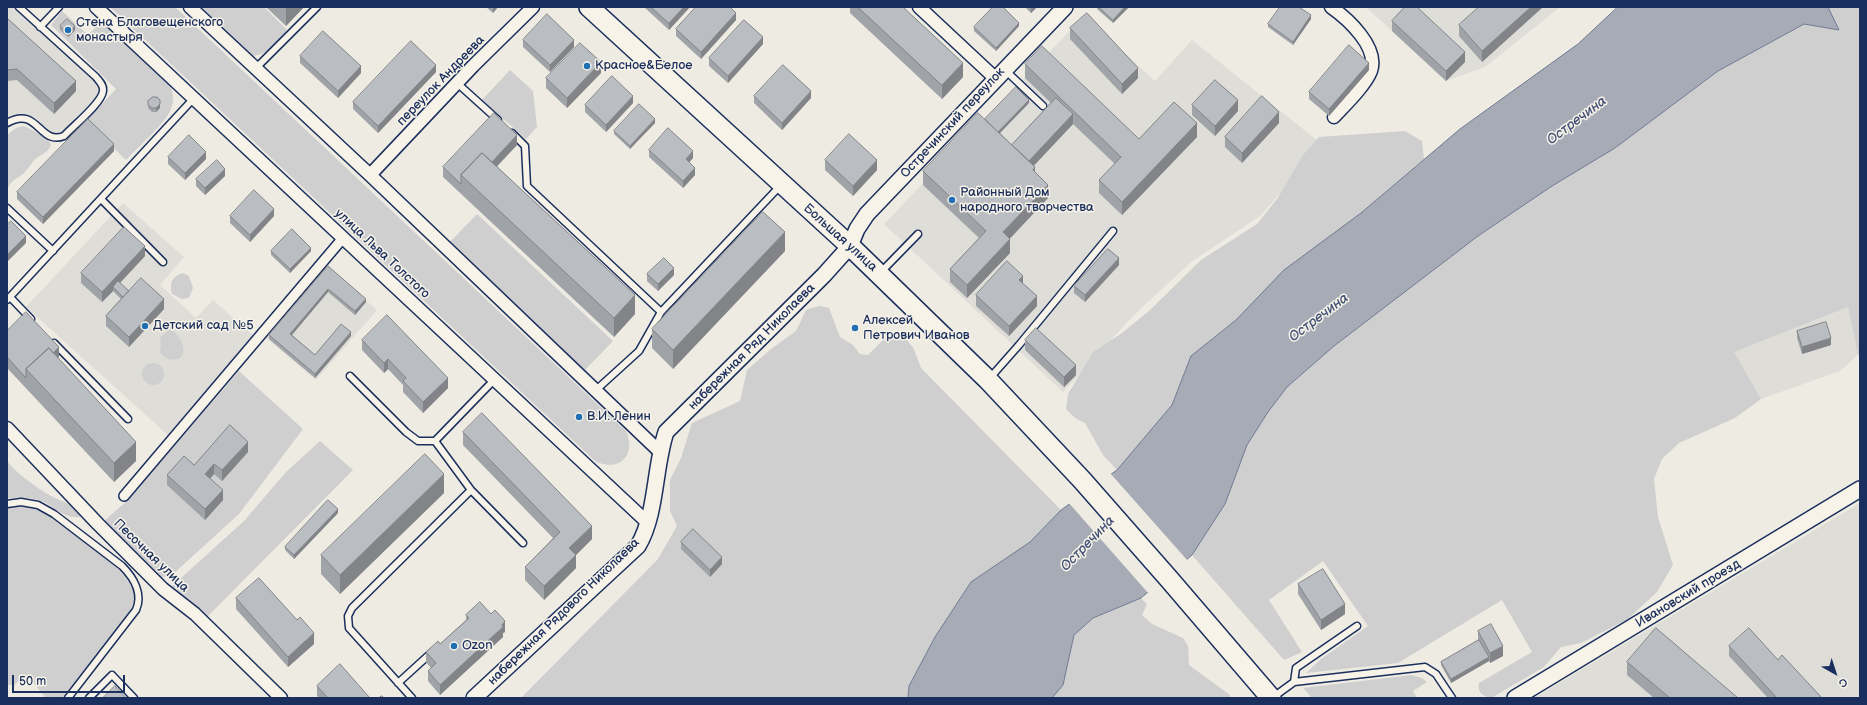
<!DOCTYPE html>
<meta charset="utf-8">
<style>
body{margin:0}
#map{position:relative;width:1867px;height:705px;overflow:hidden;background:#eeebe2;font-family:"Balsamiq Sans",sans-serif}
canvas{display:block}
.frame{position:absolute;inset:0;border:8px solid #1b2f5e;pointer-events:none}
.north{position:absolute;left:1815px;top:653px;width:40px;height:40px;-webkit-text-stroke:3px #f7f3e8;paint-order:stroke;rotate:141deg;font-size:11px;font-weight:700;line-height:16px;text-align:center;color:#1b2f5e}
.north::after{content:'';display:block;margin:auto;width:14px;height:18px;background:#1b2f5e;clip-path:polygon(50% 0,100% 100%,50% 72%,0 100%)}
.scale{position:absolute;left:12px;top:675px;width:113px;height:18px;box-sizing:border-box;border:2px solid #1b2f5e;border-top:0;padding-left:5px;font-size:12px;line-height:14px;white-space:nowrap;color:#1b2f5e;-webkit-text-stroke:3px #f7f3e8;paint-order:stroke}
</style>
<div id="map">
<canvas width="1867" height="705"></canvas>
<div class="frame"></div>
<div class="north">С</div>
<div class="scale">50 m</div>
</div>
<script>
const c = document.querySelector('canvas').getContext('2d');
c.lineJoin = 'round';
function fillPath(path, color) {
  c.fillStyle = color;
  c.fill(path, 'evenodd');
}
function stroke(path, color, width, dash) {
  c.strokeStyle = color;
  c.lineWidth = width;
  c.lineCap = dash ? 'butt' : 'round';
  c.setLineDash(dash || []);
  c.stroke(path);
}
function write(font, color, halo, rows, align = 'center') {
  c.font = font + ' "Balsamiq Sans",sans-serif';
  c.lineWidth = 3;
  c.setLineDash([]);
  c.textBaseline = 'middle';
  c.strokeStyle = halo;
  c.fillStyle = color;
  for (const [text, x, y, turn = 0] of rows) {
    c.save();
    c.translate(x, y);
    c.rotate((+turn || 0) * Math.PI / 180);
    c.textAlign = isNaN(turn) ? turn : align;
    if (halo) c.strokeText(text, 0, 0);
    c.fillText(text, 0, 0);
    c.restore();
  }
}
fillPath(new Path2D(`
 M7 7H19L101 83V96L58 138 26 118 7 123Z
 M1366 7H1560L1485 67 1446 81Z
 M1084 16 1155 81 1192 40 1323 145 1260 216 1191 262 1134 315 1063 392 884 224Z
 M123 203 184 257 160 285 196 318 213 300 253 335 168 435 26 307Z
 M327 267 377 310 316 380 266 338Z
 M1848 307 1858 355 1840 371 1761 399 1733 352Z
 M1860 503V698H1534Z`), '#deddd8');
fillPath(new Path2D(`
 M110 7H175L626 431C637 455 619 473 595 461Z
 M201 7H264L287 30C279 42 267 55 252 56Z
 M1828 7H1860V354L1858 355 1848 307 1734 352 1761 399 1735 418 1679 443 1662 459 1654 479 1658 517 1673 565 1657 592 1628 619 1581 643 1561 647 1544 667 1493 697C1484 698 1477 693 1479 683L1532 652 1502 600 1398 663 1306 673 1321 659 1368 626 1323 561 1269 600 1302 652 1284 660 1192 555 1225 504 1247 445 1268 412 1287 387 1334 346 1478 236 1552 186 1615 148 1718 71 1804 24 1839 30Z
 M62 11 88 35 100 23 104 24 168 82C173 90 175 100 171 109 165 124 138 147 126 160L86 121 116 89 51 25Z
 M510 70 533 91 537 127 526 139 482 100Z
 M23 126C30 128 47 137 51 144 49 152 44 153 38 157 32 161 30 167 25 172 17 180 14 177 7 189V135L16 128Z
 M1405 131 1422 141 1424 159 1236 320 1191 356 1172 405 1117 470 1103 455 1085 423 1075 418 1066 409 1068 394 1093 352 1122 333 1150 310 1201 260 1257 224 1277 199 1303 155 1319 137Z
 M477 214 613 341 584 371 450 242Z
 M183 273 189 276 193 288 189 298 182 299 172 294C169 283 172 276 183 273Z
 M819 306 829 308 840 337 853 345 860 354 868 355 891 332 904 336 914 349 921 368 1061 510 1030 542 971 582 935 637 909 686 908 698H521L658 559 677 526 670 511V480L681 458 692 423 740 401 747 370 771 349 796 331 806 310Z
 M169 330 174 331C178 336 182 341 183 347 186 362 168 364 160 352L161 343 160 337Z
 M142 374a11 11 0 1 1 22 0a11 11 0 1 1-22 0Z
 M239 371 303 429 239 514 171 576 155 578 104 521 127 501Z
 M320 441 353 470 207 617 172 586 244 521 286 472Z
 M7 460C12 471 44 493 55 498 66 503 75 505 84 515 70 523 56 508 44 502 33 497 19 497 7 498Z
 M17 506C26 507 33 507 41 511 64 522 128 568 134 593 137 603 130 612 124 621L62 698H46L27 675 14 685H7V507Z
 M1141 598 1147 604 1142 615 1152 624 1183 638 1188 646 1189 665 1230 695V698H1052L1063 685 1074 635 1093 618Z
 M1412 675 1422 678 1427 682 1413 691 1417 698H1312L1303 688Z`), '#cfcfcf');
const water = new Path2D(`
 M1618 7H1828L1839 30 1804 24 1718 71 1615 148 1552 186 1478 236 1334 346 1287 387 1268 412 1247 445 1225 504 1192 555 1141 598 1093 618 1074 635 1063 685 1052 698H908L909 686 935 637 971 582 1030 542 1061 510 1117 470 1172 405 1191 356 1236 320 1284 270 1361 213 1460 129 1578 44Z`);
fillPath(water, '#a6abb5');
stroke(water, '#6e7992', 1);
fillPath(new Path2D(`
 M1110 473 1188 561 1149 594 1068 502Z`), '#eeebe2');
const service = new Path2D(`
 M40 27 59 7
 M256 68 317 7
 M1005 70 1043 106
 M457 83 498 120
 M7 123C38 105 39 146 64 136 73 126 102 103 103 91 104 85 99 81 96 77L19 7
 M512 133 525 146 527 186 661 312
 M101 199 163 262
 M7 208 53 251
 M880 273 918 234
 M10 297 31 319
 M7 300 194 98
 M54 343 128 419
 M350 376 406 432 418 441H435L471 490 523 543
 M989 379 1019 345 1113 231
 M596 390 639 351 661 312 780 186
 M435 441 495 379
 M7 504 21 502 38 505 54 514 122 566C134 578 143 594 136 610L68 698
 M1294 682 1296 668 1357 626
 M398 683 431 653
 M89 698 112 675 134 698
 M412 698 349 628 348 616 352 608 471 490
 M1272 698 1294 682 1425 667 1436 674 1452 698`);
const pedestrian = new Path2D(`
 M124 496 343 238`);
const minor = new Path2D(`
 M96 7 648 523
 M190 7 370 175 659 451
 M919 7 995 78
 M1331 7C1348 19 1379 47 1371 71 1365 86 1345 105 1334 117
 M370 175 473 66 533 7
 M7 428 98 524 163 589 195 614 281 698`);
const tertiary = new Path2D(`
 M474 698 638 546C657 514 654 468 666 432L824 275 850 246 857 229 867 214 1065 7
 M1515 698 1860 489`);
const primary = new Path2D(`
 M589 7 850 246 988 380 1082 480 1169 579 1271 698`);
stroke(service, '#1b2f5e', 9);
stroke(pedestrian, '#1b2f5e', 12);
stroke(minor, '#1b2f5e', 15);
stroke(tertiary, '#1b2f5e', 18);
stroke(primary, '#1b2f5e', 22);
stroke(service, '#f7f3e8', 6);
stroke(pedestrian, '#f7f3e8', 9);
stroke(minor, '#f7f3e8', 12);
stroke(tertiary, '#f7f3e8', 15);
stroke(primary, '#f7f3e8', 19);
fillPath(new Path2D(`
 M266 7H304L286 26Z
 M486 7H498L493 13Z
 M644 7H690L669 30Z
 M850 7H903L963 77 942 99 850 13Z
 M1025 7H1037L1031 13Z
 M1097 7H1129L1113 23 1097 9Z
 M1542 7 1482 62 1459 36V25Z
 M7 18 76 91 54 114 17 80 7 81Z
 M1311 19 1293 45 1268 27V24Z
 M736 20 701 59 676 36V29Z
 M1392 21 1465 62 1446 81 1392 31Z
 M60 26 75 30 68 37 60 30Z
 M1019 26 996 51 974 31V27Z
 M1070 28 1138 78 1122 94 1070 39Z
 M523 40 574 47 550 72 523 47Z
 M763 44 728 83 709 66V58Z
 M300 56 361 73 338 98 300 63Z
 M1025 64 1139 139 1197 137 1122 215 1099 193V180L1115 164 1073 124 1034 165 1035 172 1048 198 1009 239 1010 253 967 298 950 282V269L979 238 923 185V171L1029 103 1000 133 1012 145 1051 103 1025 78Z
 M1369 70 1329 116 1309 99V92Z
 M436 72 378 133 353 109V102Z
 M601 73 567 108 546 88V78Z
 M754 96 811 98 782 130 754 103Z
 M160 100V108L156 112H152L148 108V101Z
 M633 103 606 132 585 112V105Z
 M1192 105 1238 111 1215 136 1192 115Z
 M655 123 630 149 614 134V131Z
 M1279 123 1242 163 1225 147V137Z
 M517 145 497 166 635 314 614 337 443 177V167Z
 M649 150 693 158 689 162 695 175 683 188 649 157Z
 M114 151 43 224 17 199V192Z
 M168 157 206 159 185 180 168 164Z
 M825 160 877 170 853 196 825 170Z
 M225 176 205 195 196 186V179Z
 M230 216H274L250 242 230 223Z
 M271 251H311L290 273 271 255Z
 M785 251 673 369 652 348V329Z
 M145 256 120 283 129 291 164 309 129 347 106 326V316L121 299 113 291 102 302 81 283V273Z
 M1119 265 1085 302 1074 293V286Z
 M328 266 366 302 355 315 328 292 292 335 315 355 351 336 315 378 269 339V335Z
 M647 274 674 275 658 291 647 281Z
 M1023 284 1037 306 1009 336 976 306V295Z
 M7 331 59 357 58 358 136 461 114 482 7 368Z
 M1797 331 1831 345 1802 354 1797 338Z
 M362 340 448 388 423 413 403 392V385L388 369 384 373 362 350Z
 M1025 340 1076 375 1064 387 1025 350Z
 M463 432 592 539 576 555V568L544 600 525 580V567L553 538 463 445Z
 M248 452 222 481 214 474 210 479 223 500 205 520 167 485V475L194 465Z
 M444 493 340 594 321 574V555Z
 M338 513 294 559 285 550V547Z
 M681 542 722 564 710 577 681 549Z
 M1298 584 1345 614 1321 630 1298 594Z
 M236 598 314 644 288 667 236 609Z
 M466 615 505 632 503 633V637L440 695 428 681V671L431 668 426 662V652L440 644 466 620Z
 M1478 631 1503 656 1490 663 1489 661 1451 683 1441 665V662L1478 640Z
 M1729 646 1778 660 1822 698H1768L1729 656Z
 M1627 662 1738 698H1654L1627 675Z
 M317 686 370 698H319L317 696Z`), '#a0a3a7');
fillPath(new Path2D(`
 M286 7H304L286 26Z
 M493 7H498L493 13Z
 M684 7H690L669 30V23Z
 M1031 7H1037L1031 13Z
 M1125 7H1129L1113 23V20Z
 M1531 7H1542V8L1482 62V51Z
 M736 13V20L701 59V52Z
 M1311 15V19L1293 45V42Z
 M1019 23V26L996 51V48Z
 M75 26V30L68 37V34Z
 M763 37V44L728 83V76Z
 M574 40V47L550 72V65Z
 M1465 52V62L1446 81V71Z
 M601 62V73L567 108V98Z
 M963 63V77L942 99V85Z
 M1369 63V70L1329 116V109Z
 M436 65V72L378 133V126Z
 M361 66V73L338 98V91Z
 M1138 68V78L1122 94V84Z
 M76 81V91L54 114V103Z
 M811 91V98L782 130V123Z
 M633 96V103L606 132V125Z
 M1029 100V103L993 140V137Z
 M1238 100V111L1215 136V126Z
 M160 104V108L156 112V108Z
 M1279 112V123L1242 163V153Z
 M1073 114V124L1027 173V162Z
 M655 119V123L630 149V146Z
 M1197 123V137L1122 215V202Z
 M517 135V145L487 177V166Z
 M114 144V151L43 224V217Z
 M693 151V158L686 166V159Z
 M206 152V159L185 180V173Z
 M877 160V170L853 196V186Z
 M1035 167V180L1033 170Z
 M695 168V175L683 188V181Z
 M225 169V176L205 195V188Z
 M1048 185V198L1003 246V232Z
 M274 209V216L250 242V235Z
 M785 232V251L673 369V350Z
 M26 236V243L7 262V255Z
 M1010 239V253L967 298V285Z
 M145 246V256L114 289 113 287V291L102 302V292Z
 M311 248V251L290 273V269Z
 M1119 258V265L1085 302V295Z
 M674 268V275L658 291V284Z
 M1023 276V287L1019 280Z
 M328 289V292L290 337V334Z
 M635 295V314L614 337V318Z
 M1037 296V306L1009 336V326Z
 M164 299V309L129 347V337Z
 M366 299V302L355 315V311Z
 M351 332V336L315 378V374Z
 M1831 338V345L1802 354V347Z
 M59 347V357L36 379 31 374Z
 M388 359V369L384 373V363Z
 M1076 365V375L1064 387V377Z
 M448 378V388L423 413V402Z
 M136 442V461L114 482V463Z
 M248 442V452L222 481V470Z
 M214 464V474L205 484V474Z
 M444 474V493L340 594V575Z
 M223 490V500L205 520V509Z
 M338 509V513L294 559V555Z
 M592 526V539L576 555V568L544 600V586L569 548Z
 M722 557V564L710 577V570Z
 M1345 604V614L1321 630V620Z
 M505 621V632L503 633V637L440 695V685Z
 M314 633V644L288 667V657Z
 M1503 646V656L1490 663V653Z
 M1489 657V661L1451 683V679Z`), '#828488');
const building = new Path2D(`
 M651 7H684L669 23Z
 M696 7H730L736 13 701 52 676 29Z
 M858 7H903L963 63 942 85Z
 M993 7H1003L1019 23 996 48 974 27Z
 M1099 7H1125L1113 20Z
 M1280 7H1299L1311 15 1293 42 1268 24Z
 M1405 7H1417L1465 52 1446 71 1392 21Z
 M1479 7H1531L1482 51 1459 25Z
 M1087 13 1138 68 1122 84 1070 28Z
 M547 14 574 40 550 65 523 40Z
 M7 18 76 81 54 103 17 69 7 70Z
 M67 19 75 26 68 34 60 26Z
 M744 20 763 37 728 76 709 58Z
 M323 31 361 66 338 91 300 56Z
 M411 41 436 65 378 126 353 102Z
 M580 43 601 62 567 98 546 78Z
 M1349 45 1369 63 1329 109 1309 92Z
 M1042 46 1139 139 1174 102 1197 123 1122 202 1099 180 1121 157 1025 64Z
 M783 65 811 91 782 123 754 96Z
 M612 76 633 96 606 125 585 105Z
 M1215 80 1238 100 1215 126 1192 105Z
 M1016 87 1029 100 998 132 985 119Z
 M1262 96 1279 112 1242 153 1225 137Z
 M153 97H157L160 100V104L156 108H152L148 105V101Z
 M1056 98 1073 114 1029 161 1012 145Z
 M639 104 655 119 630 146 614 131Z
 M494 113 517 135 492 162 482 153 461 175V184L443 167Z
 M978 113 1035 167 1033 170 1048 185 1003 232 1010 239 967 285 950 269 986 231 923 171Z
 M88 119 114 144 43 217 17 192Z
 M668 128 693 151 686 159 695 168 683 181 649 150Z
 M849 134 877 160 853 186 825 160Z
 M189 135 206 152 185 173 168 157Z
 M482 153 635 295 614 318 461 175Z
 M217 160 225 169 205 188 196 179Z
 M254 190 274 209 250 235 230 216Z
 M763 212 785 232 673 350 652 329Z
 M11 221 26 236 7 255V225Z
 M124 227 145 246 102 292 81 273Z
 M292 229 311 248 290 269 271 251Z
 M1108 249 1119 258 1085 295 1074 286Z
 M664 258 674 268 658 284 647 274Z
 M1007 261 1023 276 1019 280 1037 296 1009 326 976 295Z
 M328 266 366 299 355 311 328 289 290 334 315 355 341 324 351 332 315 374 269 335Z
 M141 278 164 299 129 337 106 316Z
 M118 281 129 291 123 297 113 287Z
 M26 312 59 347 53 353 49 348 26 369V378L7 357V331Z
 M387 315 448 378 423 402 403 381 406 378 388 359 384 363 362 340Z
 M1826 322 1831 338 1802 347 1797 331Z
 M1036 328 1076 365 1064 377 1025 340Z
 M49 348 136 442 114 463 26 369Z
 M482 413 592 526 569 548 576 555 544 586 525 567 560 532 463 432Z
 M230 425 248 442 222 470 214 464 205 474 223 490 205 509 167 475 184 456 194 465Z
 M425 454 444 474 340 575 321 555Z
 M328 500 338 509 294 555 285 547Z
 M693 529 722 557 710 570 681 542Z
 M1323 569 1345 604 1321 620 1298 584Z
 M259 578 297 620 300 617 314 633 288 657 236 598Z
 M480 602 491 614 495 610 505 621 502 625 503 627 440 685 428 671 436 663 426 652 438 641 440 644 469 618 466 615Z
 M1491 624 1503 646 1490 653 1478 631Z
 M1656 628 1738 698H1670L1627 662Z
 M1749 628 1778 660 1782 655 1822 698H1777L1729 646Z
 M1479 640 1489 657 1451 679 1441 662Z
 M340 664 370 698H328L317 686Z
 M115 686 126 698H103Z
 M382 696 384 698H379Z`);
fillPath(building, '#babdc2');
stroke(building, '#828488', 1);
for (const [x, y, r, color] of [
 [68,30,4,"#1f6fb2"],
 [587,66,4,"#1f6fb2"],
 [952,200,4,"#1f6fb2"],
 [145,326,4,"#1f6fb2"],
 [855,328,4,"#1f6fb2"],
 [579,417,4,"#1f6fb2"],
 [454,646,4,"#1f6fb2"]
]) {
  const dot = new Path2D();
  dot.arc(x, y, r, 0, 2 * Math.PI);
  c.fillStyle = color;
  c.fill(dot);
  stroke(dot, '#f7f3e8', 1.5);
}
write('13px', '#1b2f5e', '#f7f3e8', [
 ["Стена Благовещенского",76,23],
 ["монастыря",76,38],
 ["Красное&Белое",595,66],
 ["Районный Дом",960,193],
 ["народного творчества",960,208],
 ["Алексей",863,321],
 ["Петрович Иванов",863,336],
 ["Детский сад №5",153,326],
 ["В.И. Ленин",587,417],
 ["Ozon",462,646]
], 'left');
write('13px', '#1b2f5e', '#f7f3e8', [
 ["переулок Андреева",441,81,-46],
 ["Остречинский переулок",953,123,-47],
 ["Большая улица",840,238,42],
 ["улица Льва Толстого",382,254,43],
 ["набережная Ряд Николаева",752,347,-45],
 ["Песочная улица",151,556,44],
 ["Ивановский проезд",1688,594,-31],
 ["набережная Рядового Николаева",564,612,-44]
]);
write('italic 14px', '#455478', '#f7f3e8', [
 ["Остречина",1577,121,-37],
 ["Остречина",1319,318,-37],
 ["Остречина",1088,544,-46]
]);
</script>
